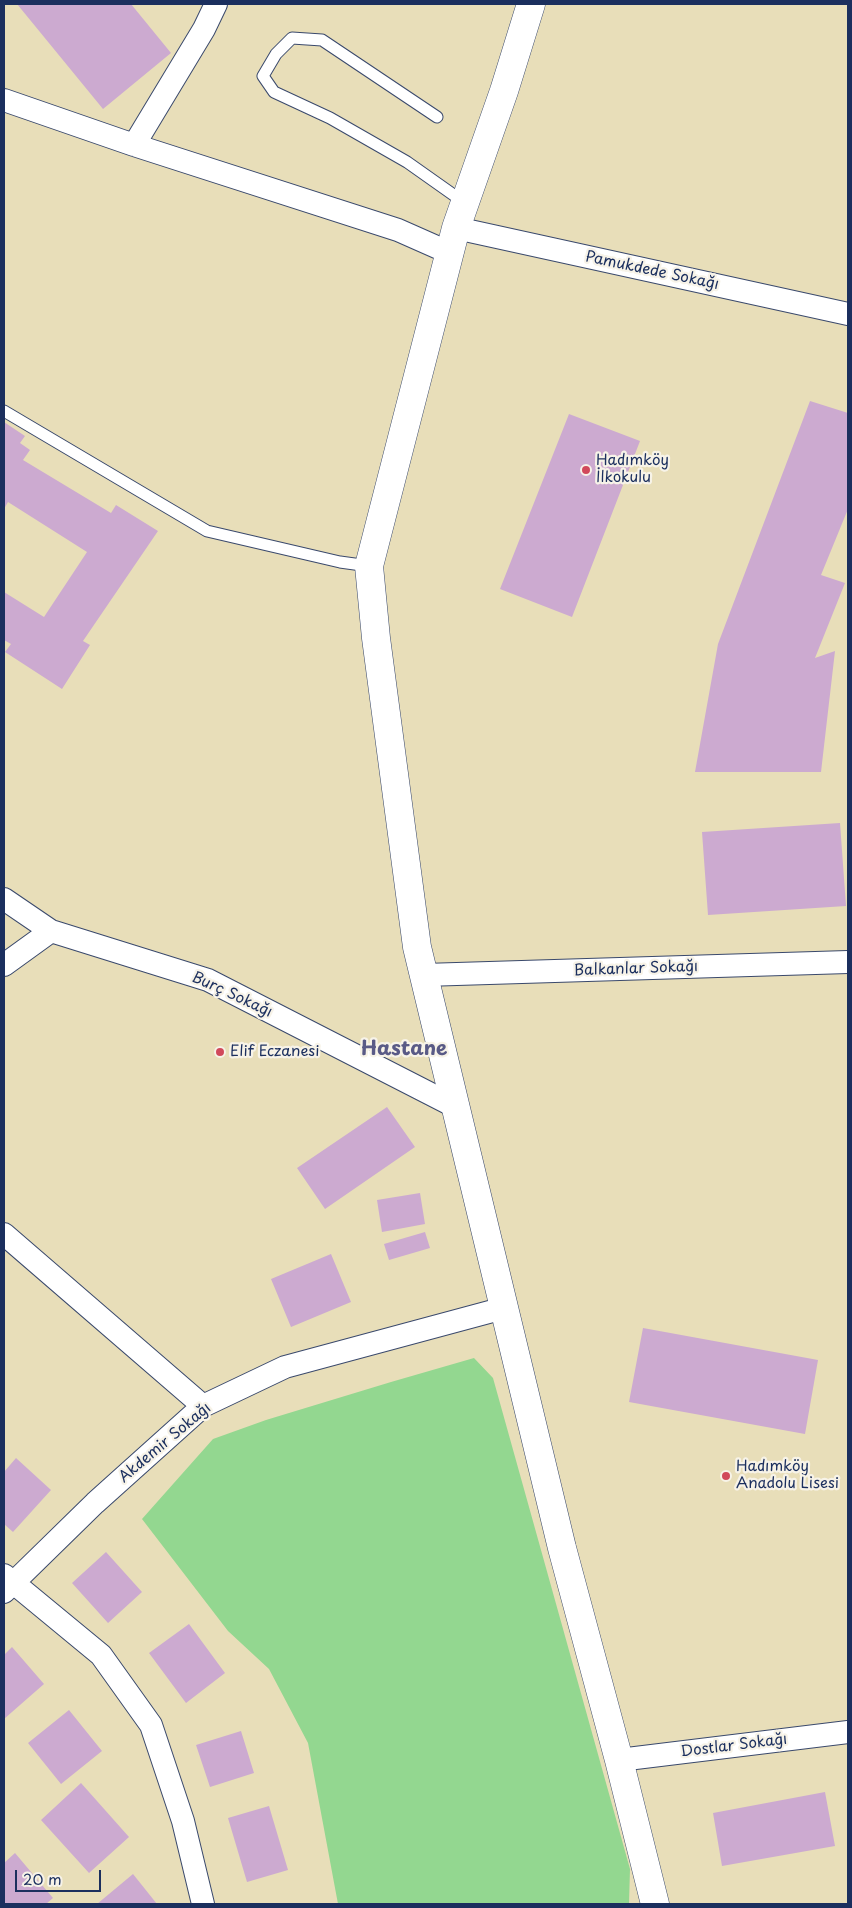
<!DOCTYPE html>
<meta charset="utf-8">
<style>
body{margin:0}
#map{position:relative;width:852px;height:1908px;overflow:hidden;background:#e8deb9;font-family:"Playpen Sans",sans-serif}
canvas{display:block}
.frame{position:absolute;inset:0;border:5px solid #1b2f5e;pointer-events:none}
.scale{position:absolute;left:15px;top:1870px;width:86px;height:22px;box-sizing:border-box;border:2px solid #1b2f5e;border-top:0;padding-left:6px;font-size:15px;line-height:18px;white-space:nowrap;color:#1b2f5e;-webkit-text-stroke:4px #f7f3e8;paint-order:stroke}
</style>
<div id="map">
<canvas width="852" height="1908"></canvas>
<div class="frame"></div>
<div class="scale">20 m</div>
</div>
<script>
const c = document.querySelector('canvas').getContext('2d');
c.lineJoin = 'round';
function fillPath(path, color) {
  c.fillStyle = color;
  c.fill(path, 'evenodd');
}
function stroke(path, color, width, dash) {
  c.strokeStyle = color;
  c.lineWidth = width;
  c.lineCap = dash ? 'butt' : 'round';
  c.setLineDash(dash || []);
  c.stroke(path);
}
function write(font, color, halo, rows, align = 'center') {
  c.font = font + ' "Playpen Sans",sans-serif';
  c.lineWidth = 4.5;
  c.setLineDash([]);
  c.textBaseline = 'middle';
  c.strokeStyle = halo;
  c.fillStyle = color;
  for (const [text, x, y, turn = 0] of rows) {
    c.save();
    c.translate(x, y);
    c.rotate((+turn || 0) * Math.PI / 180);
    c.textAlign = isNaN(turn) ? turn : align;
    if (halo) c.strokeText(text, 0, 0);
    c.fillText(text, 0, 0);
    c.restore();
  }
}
fillPath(new Path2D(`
 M474 1358 493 1378 630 1869 629 1904H338L308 1743 269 1669 228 1631 142 1519 213 1439 266 1420 391 1382Z`), '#93d790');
fillPath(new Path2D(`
 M17 4H131L171 53 103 109Z
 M810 401 848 413V509L821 575 845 583 815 658 835 651 821 772H695L718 644Z
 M569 414 640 441 572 617 500 589Z
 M4 422 25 436 20 443 30 450 23 460 111 513 116 505 158 531 83 641 90 645 62 689 5 652 11 644 4 640V592L44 617 87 552 8 502 4 509Z
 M840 823 846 906 708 915 702 832Z
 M387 1107 415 1147 325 1209 297 1168Z
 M420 1193 425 1224 382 1232 377 1200Z
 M425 1232 430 1248 389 1260 384 1244Z
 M331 1254 351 1302 291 1327 271 1279Z
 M643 1328 818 1360 805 1434 629 1402Z
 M16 1458 51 1490 13 1532 4 1524V1472Z
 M106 1552 142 1592 108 1623 72 1583Z
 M189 1624 225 1673 186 1703 149 1653Z
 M12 1647 44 1684 4 1719V1655Z
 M69 1710 102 1751 61 1784 28 1743Z
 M241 1731 254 1773 210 1787 196 1745Z
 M81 1783 129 1837 89 1873 41 1820Z
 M825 1792 835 1846 722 1866 713 1813Z
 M269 1806 288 1870 247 1882 228 1818Z
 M15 1853 53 1898 46 1904H4V1863Z
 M133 1874 157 1904H97Z`), '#ccaad0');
const service = new Path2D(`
 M437 117 322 40 292 38 276 54 263 76 274 92 330 118 407 162 465 203
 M4 411 207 531 340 562 369 566`);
const minor = new Path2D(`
 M4 100 134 145 398 230 450 253
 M134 145 204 29 216 4
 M456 228 848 314
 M4 899 51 931 208 980 456 1107
 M4 965 51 931
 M424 975 848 962
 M4 1234 203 1406
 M4 1575 101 1655 151 1725 183 1821 203 1904
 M4 1592 95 1503 203 1406 285 1367 504 1308
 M619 1760 848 1732`);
const tertiary = new Path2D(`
 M531 4 504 91 456 228 369 566 376 638 417 947 562 1548 619 1760 655 1904`);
stroke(service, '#3a496c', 13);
stroke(minor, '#3a496c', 24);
stroke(tertiary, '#3a496c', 29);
stroke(service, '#fff', 11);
stroke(minor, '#fff', 22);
stroke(tertiary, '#fff', 28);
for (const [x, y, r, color] of [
 [586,470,5,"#d1495b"],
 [220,1052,5,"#d1495b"],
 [726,1476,5,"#d1495b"]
]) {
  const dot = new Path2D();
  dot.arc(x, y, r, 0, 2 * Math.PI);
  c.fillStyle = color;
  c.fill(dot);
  stroke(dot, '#f7f3e8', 2);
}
write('15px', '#1b2f5e', '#f7f3e8', [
 ["Pamukdede Sokağı",652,271,12],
 ["Balkanlar Sokağı",636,969,-2],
 ["Burç Sokağı",232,995,25],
 ["Akdemir Sokağı",165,1443,-40],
 ["Dostlar Sokağı",734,1746,-7]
]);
write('15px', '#1b2f5e', '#f7f3e8', [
 ["Hadımköy",596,461],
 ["İlkokulu",596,478],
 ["Elif Eczanesi",230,1052],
 ["Hadımköy",736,1467],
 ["Anadolu Lisesi",736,1484]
], 'left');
write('bold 20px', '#595a86', '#f7f3e8', [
 ["Hastane",404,1049]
]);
</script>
